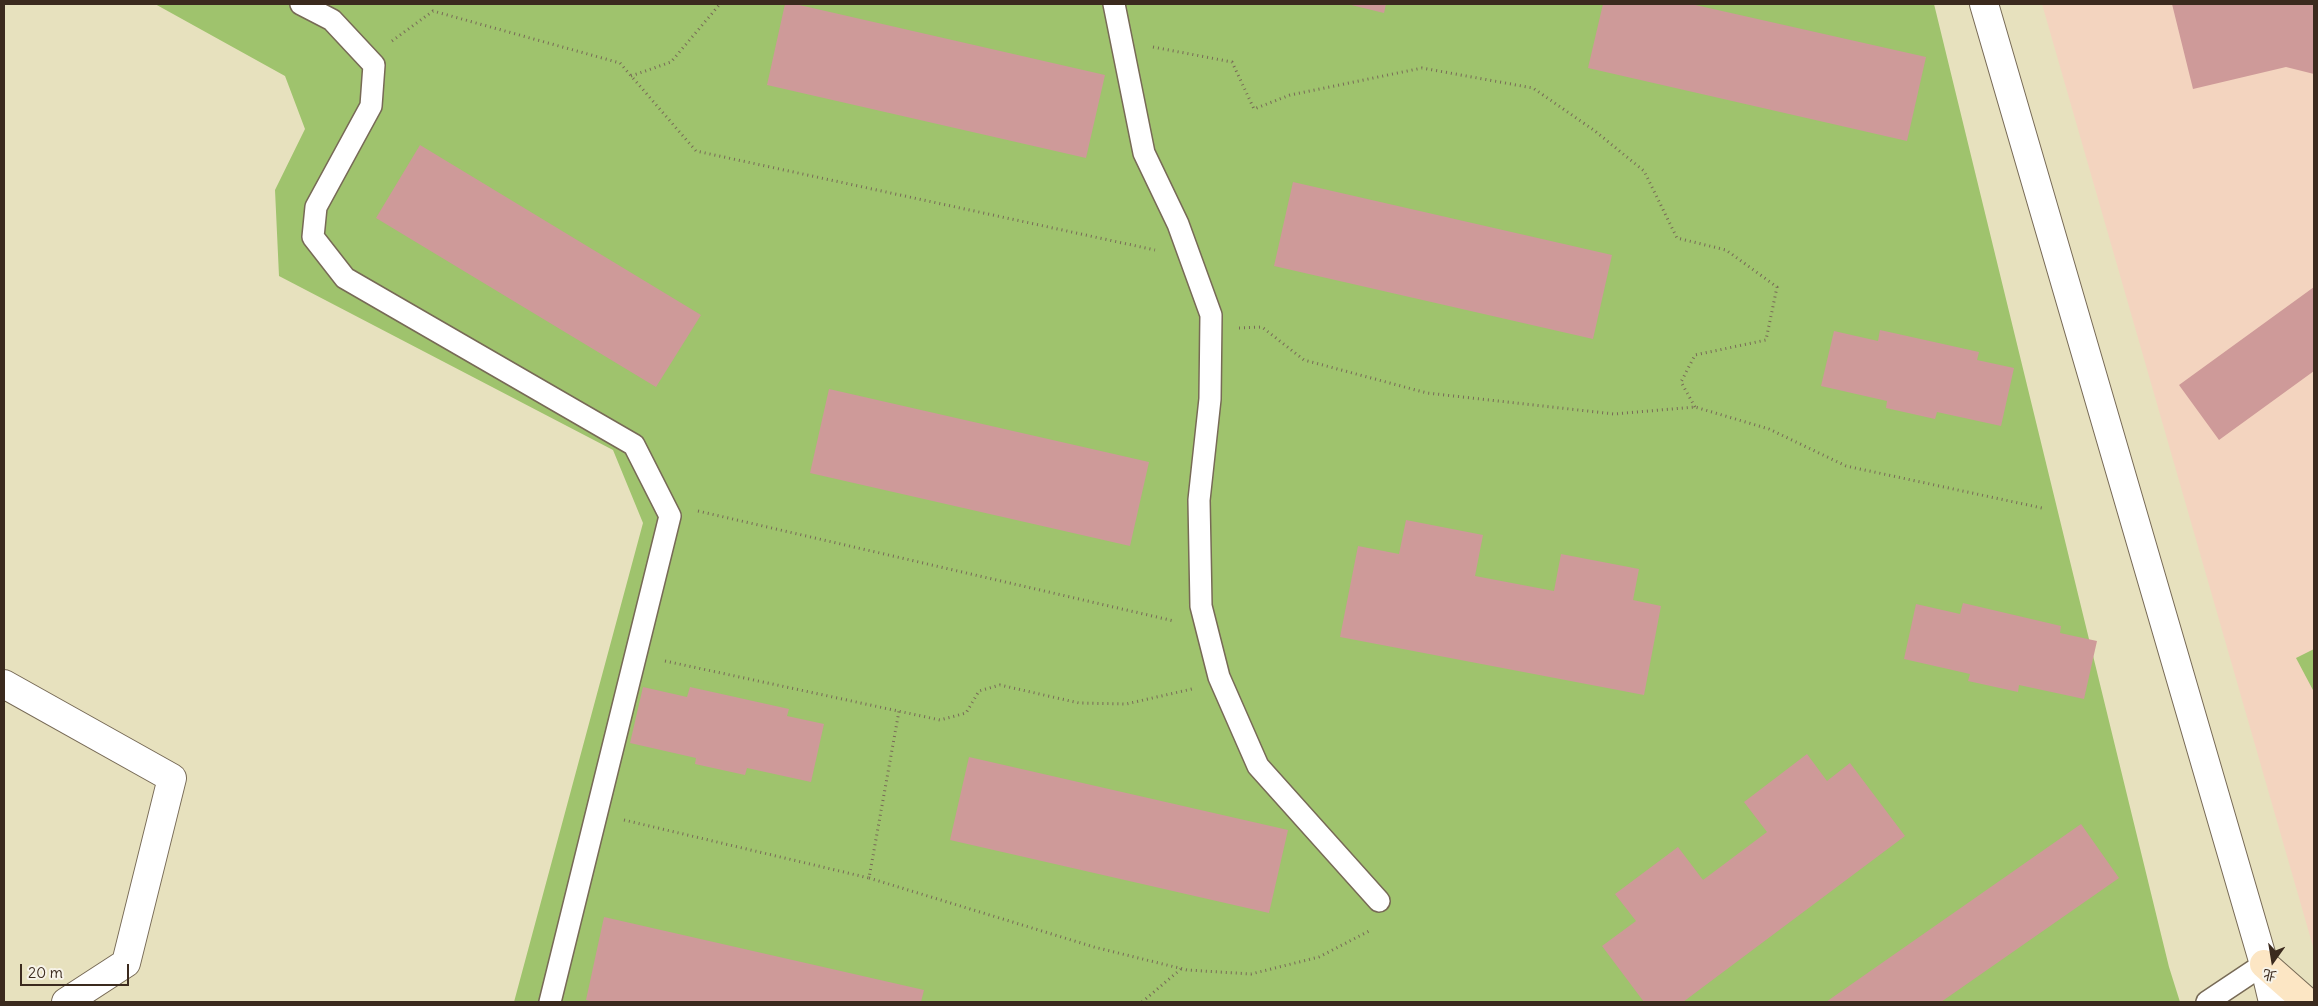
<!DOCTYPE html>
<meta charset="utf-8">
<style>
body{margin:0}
#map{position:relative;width:2318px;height:1006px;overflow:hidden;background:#e7e1be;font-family:Delius,"LXGW WenKai TC",sans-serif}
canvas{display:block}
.frame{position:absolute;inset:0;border:5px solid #3b2a1e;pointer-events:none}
.north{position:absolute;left:2248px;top:936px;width:50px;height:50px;-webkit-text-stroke:4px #f7f3e8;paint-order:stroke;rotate:193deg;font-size:14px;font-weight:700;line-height:20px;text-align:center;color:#3b2a1e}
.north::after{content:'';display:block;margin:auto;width:18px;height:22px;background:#3b2a1e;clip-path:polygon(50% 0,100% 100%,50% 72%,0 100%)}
.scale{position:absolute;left:20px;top:964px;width:109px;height:22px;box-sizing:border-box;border:2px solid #3b2a1e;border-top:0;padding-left:6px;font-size:15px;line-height:18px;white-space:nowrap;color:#3b2a1e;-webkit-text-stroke:4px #f7f3e8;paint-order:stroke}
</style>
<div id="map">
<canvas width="2318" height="1006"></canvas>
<div class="frame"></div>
<div class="north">北</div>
<div class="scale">20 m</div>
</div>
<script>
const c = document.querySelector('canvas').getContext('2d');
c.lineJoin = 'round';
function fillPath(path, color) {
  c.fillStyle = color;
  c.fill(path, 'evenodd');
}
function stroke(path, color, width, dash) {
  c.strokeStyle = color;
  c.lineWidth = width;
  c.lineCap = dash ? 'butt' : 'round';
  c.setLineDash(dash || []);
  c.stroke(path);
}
fillPath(new Path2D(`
 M2042 4H2314V950Z`), '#f3d4bf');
fillPath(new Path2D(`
 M155 4H1934L2169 967 2180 1002H514L643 523 613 450 279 276 275 190 305 129 285 76Z
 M2314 649V692L2296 658Z`), '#9fc36d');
fillPath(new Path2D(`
 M785 4H795L1105 75 1086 158 767 85Z
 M1347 4H1386L1384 13Z
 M1603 4H1691L1926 57 1907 141 1588 68Z
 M2172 4H2314V74L2286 67 2193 89Z
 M420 145 701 315 656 387 376 218Z
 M1293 182 1612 255 1593 339 1274 266Z
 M2314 287V371L2219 440 2179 385Z
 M1880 330 1979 352 1977 360 2014 368 2001 426 1937 412 1935 419 1886 408 1887 401 1821 386 1834 331 1878 341Z
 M829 389 1149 462 1130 546 810 473Z
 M1406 520 1483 535 1475 576 1554 591 1561 554 1639 569 1633 600 1661 606 1644 695 1340 637 1358 546 1399 554Z
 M1963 603 2061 626 2060 633 2097 641 2084 699 2019 685 2018 692 1968 681 1970 674 1904 659 1916 604 1960 614Z
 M643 687 687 697 690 687 789 709 787 716 824 724 811 782 747 768 745 775 695 764 696 758 630 743Z
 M1807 754 1827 781 1850 763 1905 836 1683 1002H1644L1602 946 1636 921 1615 894 1678 847 1703 880 1767 832 1744 802Z
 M969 757 1288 830 1269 913 950 840Z
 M2081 824 2119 878 1941 1002H1826Z
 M604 917 924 990 921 1002H594L586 1000Z`), '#ce9a99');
const lane = new Path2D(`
 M301 4 332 20 374 65 371 106 316 207 313 237 345 278 634 445 670 516 550 1002
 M1114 4 1144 153 1178 224 1211 315 1210 399 1199 500 1201 606 1219 677 1258 766 1379 901
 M2207 1002 2264 964`);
const street = new Path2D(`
 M1984 4 2264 964 2273 1002
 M4 684 172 778 126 963 66 1002`);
const secondary = new Path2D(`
 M2264 964 2307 1002`);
stroke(lane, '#776a56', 24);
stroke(street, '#776a56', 30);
stroke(secondary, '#776a56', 30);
stroke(new Path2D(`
 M392 41 433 11 620 63 696 151 1155 250
 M1153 47 1232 62 1254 109 1290 95 1422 68 1533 88 1595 131 1644 171 1677 238 1726 250 1777 287 1766 340 1695 355 1681 382 1695 407
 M631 76 671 62 720 4
 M1239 328 1262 327 1304 360 1427 393 1614 414 1695 407 1769 429 1846 466 2042 508
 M698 511 1174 621
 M665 661 940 720 966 713 979 691 1000 685 1079 703 1126 704 1192 689
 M624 820 869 878 899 711
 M869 878 1094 947 1187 970 1251 974 1319 957 1371 930
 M1142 1002 1181 969`), '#776a56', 3, [1, 4]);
stroke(lane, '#fff', 21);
stroke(street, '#fff', 28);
stroke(secondary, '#fce6c4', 28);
</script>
